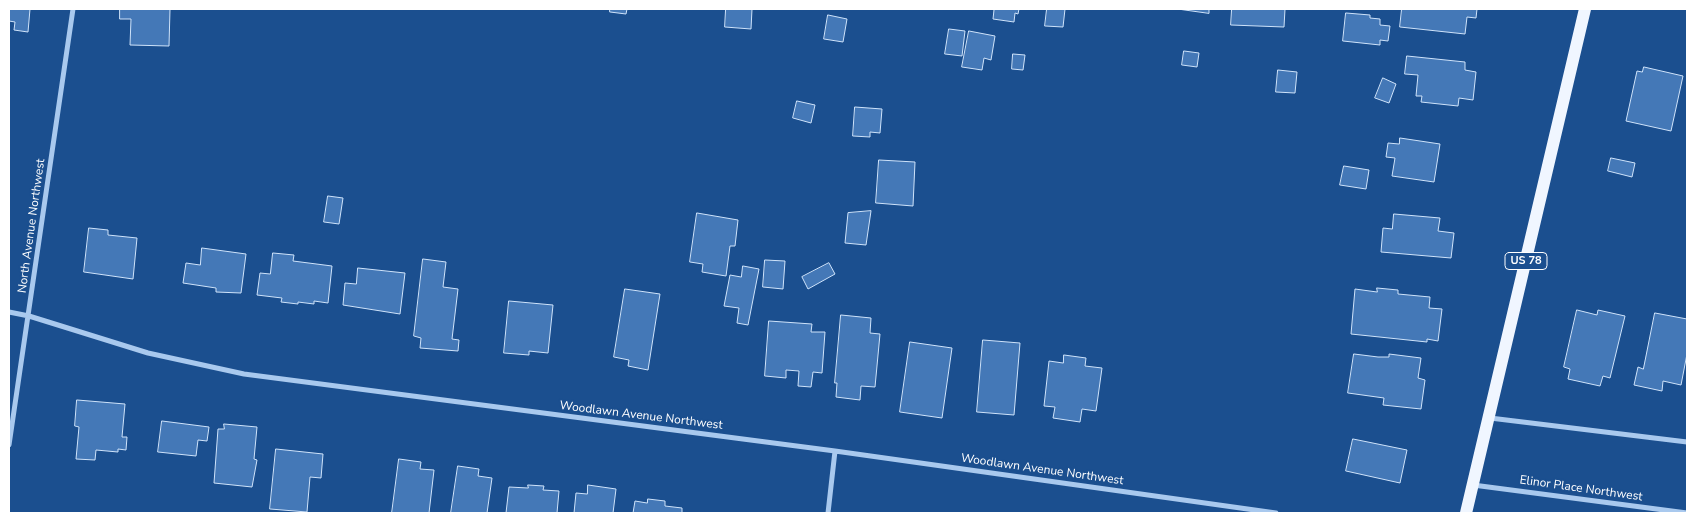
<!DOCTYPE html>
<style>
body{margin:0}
#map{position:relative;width:1696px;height:522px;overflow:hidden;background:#1b4f8f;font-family:"Nunito Sans",sans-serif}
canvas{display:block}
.frame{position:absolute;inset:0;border:10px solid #fff;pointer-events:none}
</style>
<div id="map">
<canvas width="1696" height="522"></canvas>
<div class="frame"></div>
</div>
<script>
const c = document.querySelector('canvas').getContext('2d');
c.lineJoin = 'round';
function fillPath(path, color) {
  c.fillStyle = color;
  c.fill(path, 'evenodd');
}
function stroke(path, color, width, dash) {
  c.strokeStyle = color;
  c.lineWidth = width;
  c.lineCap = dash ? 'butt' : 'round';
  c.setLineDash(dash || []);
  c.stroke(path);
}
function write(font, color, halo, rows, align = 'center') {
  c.font = font + ' "Nunito Sans",sans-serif';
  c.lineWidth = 4;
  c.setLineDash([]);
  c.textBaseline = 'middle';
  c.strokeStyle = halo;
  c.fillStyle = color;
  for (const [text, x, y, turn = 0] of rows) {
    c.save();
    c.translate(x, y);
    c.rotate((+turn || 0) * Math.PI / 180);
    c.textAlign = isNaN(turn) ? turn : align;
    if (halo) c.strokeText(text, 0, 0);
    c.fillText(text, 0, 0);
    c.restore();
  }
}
const building = new Path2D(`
 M9 9H30L28 32 14 30 15 22 9 21Z
 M120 9H170L169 46 130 45 131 19H120Z
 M610 9H627L626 14 610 12Z
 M726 9H752L751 29 725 27Z
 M988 9H1019L1018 14 1015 13 1014 22 993 19 994 10Z
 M1047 9H1065L1063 27 1045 26Z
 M1178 9H1209V13Z
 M1232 9H1285L1284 27 1231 25Z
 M1402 9H1477L1476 18 1467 17 1465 34 1400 27Z
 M1346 13 1370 15V18L1380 19V25L1390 26 1388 41 1380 40V45L1343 41Z
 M828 15 847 19 843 42 824 39Z
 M949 29 965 31 962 56 945 54Z
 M969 31 995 36 991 60 984 58 982 70 962 67Z
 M1184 51 1199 53 1197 67 1182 65Z
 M1013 54 1025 55 1023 70 1012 69Z
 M1407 56 1465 62V70L1476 72 1473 100 1459 98 1458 106 1421 102 1422 96H1416L1418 75 1405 74Z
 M1644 67 1683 76 1671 131 1626 121 1637 71 1642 72Z
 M1278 70 1297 72 1295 93 1276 92Z
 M1383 78 1396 84 1389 103 1375 98Z
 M797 101 815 105 811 123 793 118Z
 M855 107 882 109 880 133 870 132V137L853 136Z
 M1400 138 1440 144 1434 182 1392 176 1395 158 1386 157 1388 143 1399 144Z
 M1611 158 1635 163 1632 177 1608 171Z
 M879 160 915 162 913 206 876 203Z
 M1344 166 1369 170 1366 189 1340 185Z
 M328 196 343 198 339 224 324 222Z
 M871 211 866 245 845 243 848 213Z
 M697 213 738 220 735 246H730L726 276 702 272 703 264 690 262Z
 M1394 214 1440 218 1438 231 1454 233 1451 258 1381 252 1383 228 1392 229Z
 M89 228 108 230V235L137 238 133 279 84 272Z
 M202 248 246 254 241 293 216 292V288L183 283 186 263 200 265Z
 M273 253 294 255 293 261 332 266 328 303 314 301V304L298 302V304L281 302 282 298 257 295 260 273 270 274Z
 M423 259 446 262 443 287 458 289 452 339 459 340 458 351 420 348 421 338 414 336Z
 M765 260 785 261 783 289 763 287Z
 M829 263 835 274 808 289 802 277Z
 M743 266 759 269 748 325 737 323 739 308 724 306 730 275 741 277Z
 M358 268 405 273 400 314 343 305 345 283 356 284Z
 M1377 288 1398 290V294L1430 297 1429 308 1442 309 1438 341 1427 339V342L1351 334 1355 289 1377 292Z
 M625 289 660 294 648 370 628 366 629 360 614 357Z
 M509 301 553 305 548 353 529 351V355L504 353Z
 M1577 310 1597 315 1598 310 1625 316 1610 378 1603 376 1600 386 1568 379 1570 369 1564 367Z
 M1655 313 1687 319V354L1681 385 1663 381 1662 391 1634 385 1638 367 1643 369Z
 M841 315 871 318 870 333 880 334 875 387 861 386 860 400 836 397 837 383H835Z
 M769 321 812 324 811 332H825L822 373 813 372 811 387 798 386 799 371 786 370V378L765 376Z
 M983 340 1020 343 1014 415 977 412Z
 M910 342 952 348 942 418 900 412Z
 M1354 354 1378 357H1389V354L1421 358 1418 378 1425 380 1421 409 1383 405 1384 398 1348 393Z
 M1064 355 1086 358 1085 366 1102 368 1096 411 1082 409 1080 422 1053 418 1055 407 1044 406 1049 361 1063 363Z
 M77 400 125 404 122 437H127L126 450 118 449V452L96 450 95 460 76 459 79 427 75 426Z
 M162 421 209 427 207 441 198 440 196 456 158 452Z
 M224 424 257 427 254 459 257 460 252 487 214 483 218 429H224Z
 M1353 439 1407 450 1400 483 1346 471Z
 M276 449 323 454 321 478 310 477 307 512 270 509Z
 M399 459 421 462 420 469 434 470 429 513H392Z
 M458 466 479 469 478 476 492 478 487 513H451Z
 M528 485 544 486 543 490 559 491 557 513H506L509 487 528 488Z
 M588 485 616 489 613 513H574L576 493 587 494Z
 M648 499 665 501V506L682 508V513H633L635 501 647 503Z`);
fillPath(building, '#4478b7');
stroke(building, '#cfe3fa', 1);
stroke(new Path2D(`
 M9 312 29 316 148 353 244 374 835 451 1276 513
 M1490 418 1687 442
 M9 445 73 9
 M1473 485 1687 513
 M828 513 835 451`), '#a9c9ee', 5);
stroke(new Path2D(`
 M1466 513 1585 9`), '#f0f6ff', 12);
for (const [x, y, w] of [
 [1526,261,42]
]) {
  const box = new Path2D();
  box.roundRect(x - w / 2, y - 8.5, w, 17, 4);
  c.fillStyle = '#1b4f8f';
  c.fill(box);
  stroke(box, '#fff', 1);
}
write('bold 11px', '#fff', null, [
 ["US 78",1526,261]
]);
write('12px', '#fff', '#1b4f8f', [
 ["North Avenue Northwest",32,226,-82],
 ["Woodlawn Avenue Northwest",641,416,7],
 ["Woodlawn Avenue Northwest",1042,470,8],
 ["Elinor Place Northwest",1581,489,8]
]);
</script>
